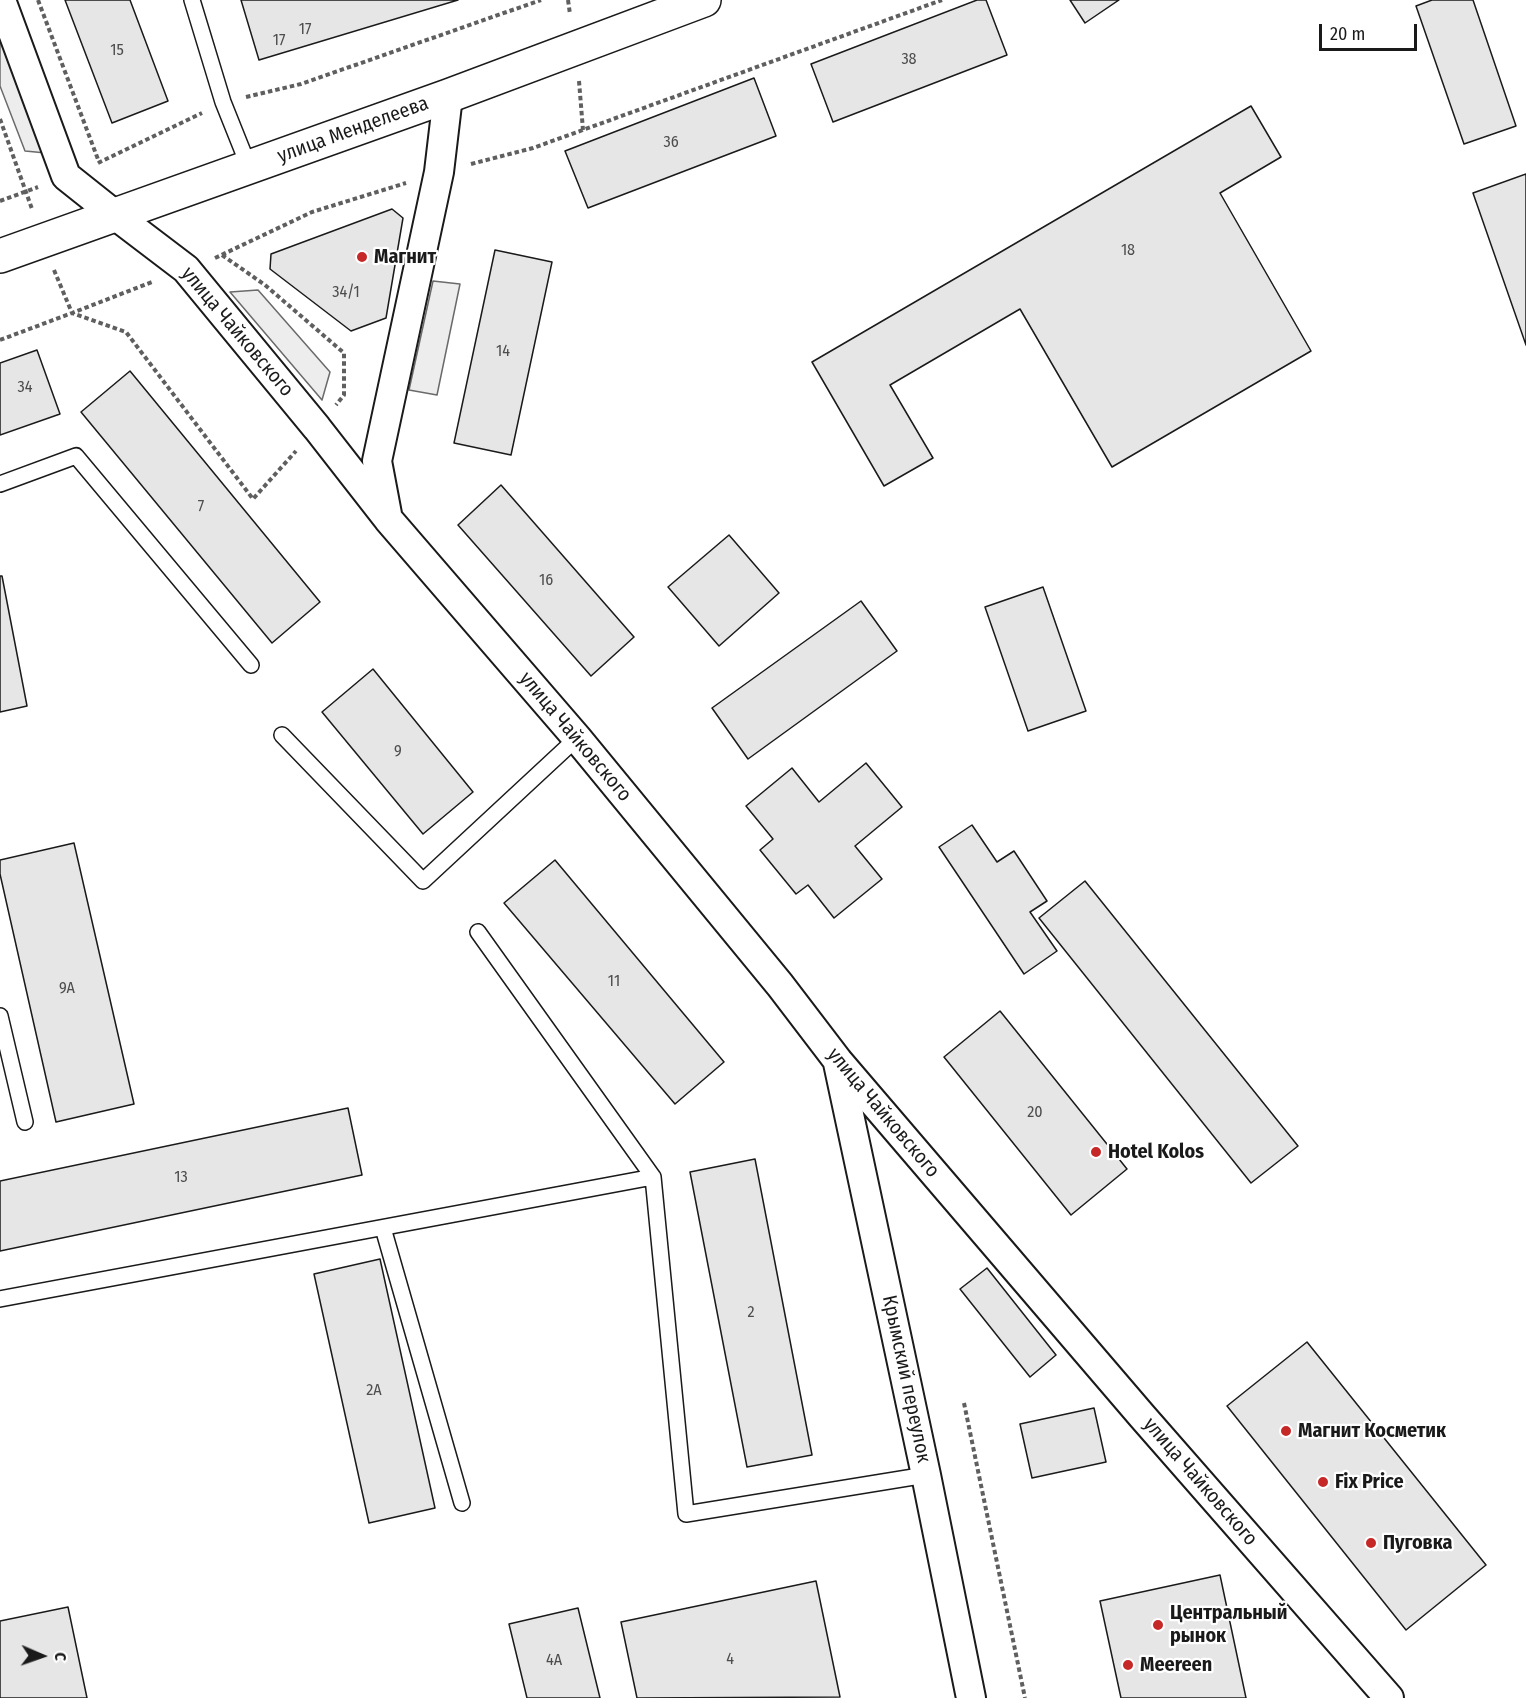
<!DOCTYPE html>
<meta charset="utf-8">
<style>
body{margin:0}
#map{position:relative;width:1526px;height:1698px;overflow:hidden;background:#fff;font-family:"Fira Sans Condensed",sans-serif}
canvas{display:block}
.north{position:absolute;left:12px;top:1626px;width:60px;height:60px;-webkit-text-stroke:4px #fff;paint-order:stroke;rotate:92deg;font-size:16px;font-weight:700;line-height:24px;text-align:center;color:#1a1a1a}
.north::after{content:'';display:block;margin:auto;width:21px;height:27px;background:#1a1a1a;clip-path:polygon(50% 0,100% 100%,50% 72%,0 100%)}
.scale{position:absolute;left:1319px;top:24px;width:98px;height:27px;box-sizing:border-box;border:3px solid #1a1a1a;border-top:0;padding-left:8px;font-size:18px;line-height:21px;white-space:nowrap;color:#1a1a1a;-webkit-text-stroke:4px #fff;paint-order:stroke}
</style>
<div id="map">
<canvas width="1526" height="1698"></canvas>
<div class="north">С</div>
<div class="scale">20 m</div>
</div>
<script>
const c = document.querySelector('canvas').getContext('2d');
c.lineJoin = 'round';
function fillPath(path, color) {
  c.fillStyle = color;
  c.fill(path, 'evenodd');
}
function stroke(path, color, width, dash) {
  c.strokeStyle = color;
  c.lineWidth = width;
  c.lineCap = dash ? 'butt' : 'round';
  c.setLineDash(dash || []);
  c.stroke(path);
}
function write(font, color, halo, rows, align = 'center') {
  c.font = font + ' "Fira Sans Condensed",sans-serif';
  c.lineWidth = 4.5;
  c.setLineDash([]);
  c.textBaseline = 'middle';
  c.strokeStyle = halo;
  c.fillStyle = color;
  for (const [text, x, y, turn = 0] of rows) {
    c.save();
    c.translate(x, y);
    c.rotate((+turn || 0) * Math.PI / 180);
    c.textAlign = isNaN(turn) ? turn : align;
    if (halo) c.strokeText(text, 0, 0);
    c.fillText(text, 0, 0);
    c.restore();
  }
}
const parking = new Path2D(`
 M0 34 46 153 25 151 0 86Z
 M433 281 460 284 437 395 409 390Z
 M258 290 330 372 322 400 230 292Z`);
fillPath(parking, '#ededed');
stroke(parking, '#6a6a6a', 1.5);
const building = new Path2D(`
 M65 0H130L168 101 112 123Z
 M241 0H458L259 60Z
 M977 0H986L1007 55 833 122 811 64Z
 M1070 0H1119L1085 23Z
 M1432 0H1473L1516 126 1464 144 1416 6Z
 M754 78 776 136 588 208 565 151Z
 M1251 106 1281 157 1220 193 1311 351 1112 467 1020 309 890 385 933 458 884 486 812 362Z
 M1526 174V345L1473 193Z
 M392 209 403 218 386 318 351 331 270 269 271 254Z
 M495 250 552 262 511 455 454 443Z
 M37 350 60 414 0 435V363Z
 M130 371 320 602 272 643 81 412Z
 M501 485 634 637 591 676 458 525Z
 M729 535 779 593 719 646 668 587Z
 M0 576H2L27 706 0 712Z
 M1043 587 1086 711 1028 731 985 607Z
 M861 601 897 651 748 759 712 708Z
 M373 669 473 792 423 834 322 712Z
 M866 763 902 807 855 846 882 879 834 918 808 885 796 894 760 850 773 839 746 806 792 768 819 802Z
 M972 825 997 862 1014 851 1047 901 1030 912 1057 951 1024 974 939 847Z
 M74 843 134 1104 56 1122 0 874V860Z
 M555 860 724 1062 675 1104 504 903Z
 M1085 881 1298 1146 1251 1183 1039 918Z
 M1000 1011 1127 1169 1071 1215 944 1057Z
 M348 1108 362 1175 0 1251V1181Z
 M755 1159 812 1455 747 1467 690 1172Z
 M380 1259 435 1508 369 1523 314 1274Z
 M987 1268 1056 1355 1030 1377 960 1289Z
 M1307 1342 1486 1565 1406 1630 1227 1406Z
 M1094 1408 1106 1462 1032 1478 1020 1424Z
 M1220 1575 1246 1698H1121L1100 1601Z
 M816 1581 840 1697 637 1698 621 1622Z
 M68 1607 87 1698H0V1621Z
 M578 1608 600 1698H527L509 1624Z`);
fillPath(building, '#e6e6e6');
stroke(building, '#1a1a1a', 1.5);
const service = new Path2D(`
 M192 0 223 102 249 167
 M0 484 76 456 251 665
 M282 735 423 881 577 738
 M478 932 653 1177 686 1514 926 1475
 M0 1016 25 1122
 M383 1228 462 1503
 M0 1299 653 1177`);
const minor = new Path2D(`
 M1 0 66 176 115 215 186 269 317 428 388 519 577 738 780 985 838 1061 1142 1416 1389 1698
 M387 514 377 461 439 172 448 96
 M838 1063 926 1475 971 1698`);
const secondary = new Path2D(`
 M0 256 448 96 704 0`);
stroke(service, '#1a1a1a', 18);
stroke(minor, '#1a1a1a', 32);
stroke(secondary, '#1a1a1a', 36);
stroke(new Path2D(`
 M38 0 99 162
 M568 0 570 14
 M579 81 583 130
 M246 97 301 84 541 0
 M0 119 32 209
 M98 163 202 113
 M471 164 533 148 942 0
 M0 201 38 187
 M222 255 265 285 344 353V395L336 405
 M215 258 312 212 406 183
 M54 270 72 313 152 282
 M0 340 72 313 126 332 253 499 296 451
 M964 1403 1025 1698`), '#5f5f5f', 4, [4.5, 3]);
stroke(service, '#fff', 15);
stroke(minor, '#fff', 28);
stroke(secondary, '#fff', 33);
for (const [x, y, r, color] of [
 [362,257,6,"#c62828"],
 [1096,1152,6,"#c62828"],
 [1286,1431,6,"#c62828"],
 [1323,1482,6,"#c62828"],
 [1371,1543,6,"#c62828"],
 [1158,1625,6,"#c62828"],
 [1128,1665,6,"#c62828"]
]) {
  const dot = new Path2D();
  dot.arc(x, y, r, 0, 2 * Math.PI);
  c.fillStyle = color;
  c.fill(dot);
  stroke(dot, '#fff', 2);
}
write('16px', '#4d4d4d', null, [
 ["17",305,30],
 ["17",279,41],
 ["15",117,51],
 ["38",909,60],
 ["36",671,143],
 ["18",1128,251],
 ["34/1",346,293],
 ["14",503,352],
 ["34",25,388],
 ["7",201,507],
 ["16",546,581],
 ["9",398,752],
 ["11",614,982],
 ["9А",67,989],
 ["20",1035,1113],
 ["13",181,1178],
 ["2",751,1313],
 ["2А",374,1391],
 ["4",730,1660],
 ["4А",554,1661]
]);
write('20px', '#1a1a1a', '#fff', [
 ["улица Менделеева",353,130,-20],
 ["улица Чайковского",237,332,50],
 ["улица Чайковского",575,737,50],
 ["улица Чайковского",883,1113,50],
 ["Крымский переулок",906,1379,78],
 ["улица Чайковского",1200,1482,49]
]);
write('bold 20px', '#1a1a1a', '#fff', [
 ["Магнит",374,257],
 ["Hotel Kolos",1108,1152],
 ["Магнит Косметик",1298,1431],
 ["Fix Price",1335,1482],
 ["Пуговка",1383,1543],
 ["Центральный",1170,1613],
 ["рынок",1170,1636],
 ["Meereen",1140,1665]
], 'left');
</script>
